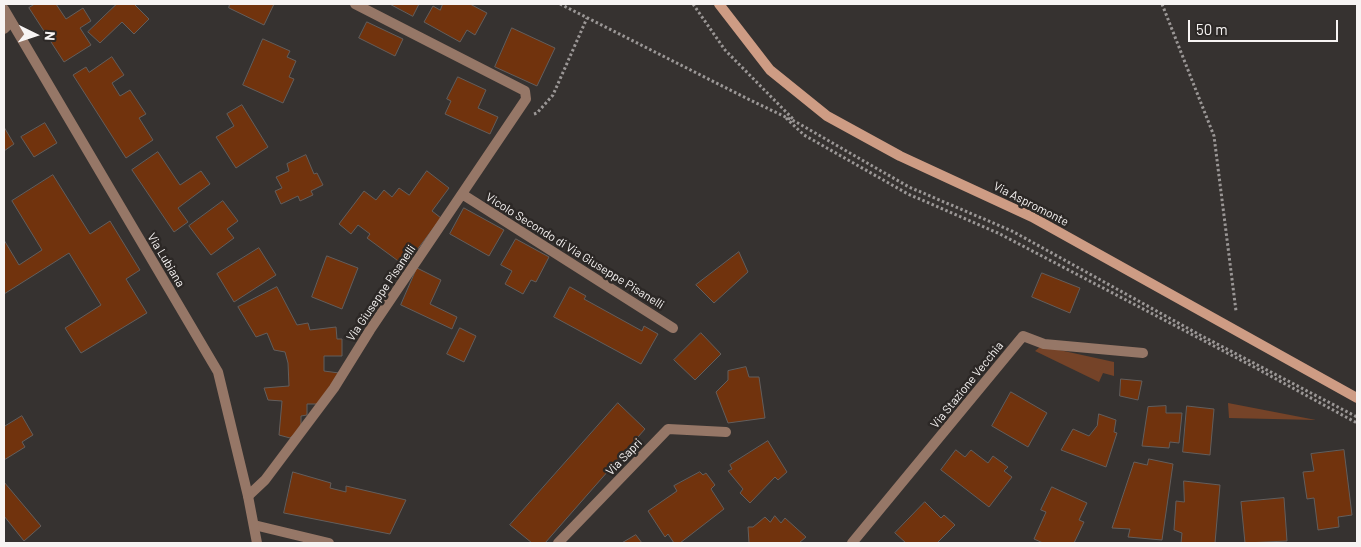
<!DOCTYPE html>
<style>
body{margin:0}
#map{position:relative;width:1361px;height:547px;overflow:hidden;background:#363230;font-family:Barlow,sans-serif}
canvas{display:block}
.frame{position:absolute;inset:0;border:5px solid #f7f4f3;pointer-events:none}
.north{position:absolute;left:10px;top:10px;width:50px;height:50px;-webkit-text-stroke:4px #2c2826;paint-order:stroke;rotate:94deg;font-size:14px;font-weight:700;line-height:20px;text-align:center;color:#f7f4f3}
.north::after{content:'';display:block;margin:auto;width:18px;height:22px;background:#f7f4f3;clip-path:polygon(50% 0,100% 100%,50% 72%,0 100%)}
.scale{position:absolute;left:1188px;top:20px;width:150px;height:22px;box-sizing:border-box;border:2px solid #f7f4f3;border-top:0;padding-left:6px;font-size:15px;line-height:18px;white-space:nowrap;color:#f7f4f3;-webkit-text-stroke:4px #2c2826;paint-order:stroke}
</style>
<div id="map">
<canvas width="1361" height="547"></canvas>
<div class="frame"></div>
<div class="north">N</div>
<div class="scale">50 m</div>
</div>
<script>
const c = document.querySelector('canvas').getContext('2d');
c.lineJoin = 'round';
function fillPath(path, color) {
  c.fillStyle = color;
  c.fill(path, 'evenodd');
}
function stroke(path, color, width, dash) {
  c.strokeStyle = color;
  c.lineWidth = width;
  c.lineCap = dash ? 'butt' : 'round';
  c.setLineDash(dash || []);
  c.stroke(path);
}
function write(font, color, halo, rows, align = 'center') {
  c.font = font + ' Barlow,sans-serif';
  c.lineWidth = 5;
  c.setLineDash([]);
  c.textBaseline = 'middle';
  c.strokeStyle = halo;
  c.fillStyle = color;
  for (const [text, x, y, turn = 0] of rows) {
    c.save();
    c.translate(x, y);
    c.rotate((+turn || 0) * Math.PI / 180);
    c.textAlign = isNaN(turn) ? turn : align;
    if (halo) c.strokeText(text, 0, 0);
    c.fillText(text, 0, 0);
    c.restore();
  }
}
fillPath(new Path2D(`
 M1041 346 1114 362V376L1103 373 1099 382 1035 351Z
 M1228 403 1316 420 1229 418Z`), '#754328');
const building = new Path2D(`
 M35 4H56L66 19 83 8 91 21 80 28 91 45 64 62 29 8Z
 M117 4H134L149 19 134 34 122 22 100 43 88 32Z
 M230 4H274L264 25 229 8Z
 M390 4H419L413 16Z
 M443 4H470L487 13 475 35 467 30 460 42 424 22 433 6 440 10Z
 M367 22 403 39 395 56 359 38Z
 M512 28 555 48 537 86 495 67Z
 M263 39 290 51 287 57 296 61 289 77 294 79 283 103 243 85Z
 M112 57 124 75 112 83 120 96 130 90 146 114 139 118 153 140 126 158 73 75 86 67 89 72Z
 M458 77 486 90 478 108 498 117 490 134 445 114 451 101 447 99Z
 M242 105 268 147 236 168 216 137 234 126 227 114Z
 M45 123 57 143 34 157 21 137Z
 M4 127 14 144 4 151Z
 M158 152 180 185 201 171 210 184 178 208 188 222 174 232 132 170Z
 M306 155 314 174 317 173 323 185 311 191 313 195 300 201 298 196 281 204 275 191 282 188 276 177 289 171 287 164Z
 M427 171 449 188 432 211 441 218 405 266 367 238 370 234 358 225 351 234 339 224 364 191 376 200 384 190 392 197 399 188 409 195Z
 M53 175 90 234 110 221 140 270 126 279 147 313 81 353 65 328 101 305 69 253 4 294V240L19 265 42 250 12 201Z
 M223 201 238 221 227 229 234 238 211 255 189 226Z
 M464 208 504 230 489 256 450 234Z
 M516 239 549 257 536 282 531 280 523 294 505 284 512 271 501 265Z
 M259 248 276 275 234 302 217 274Z
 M739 252 748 272 714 303 696 285Z
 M327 256 358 268 342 309 312 297Z
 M417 268 441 280 430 304 457 317 452 329 401 305Z
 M1042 273 1080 288 1070 313 1032 297Z
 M277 287 297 325 308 323 310 330 336 327 337 339H342V356H324V371L339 373 320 404H307V415L301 416V428L290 438 279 435 282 401 268 400 264 388 289 386 288 363 285 352 274 350 267 333 256 337 238 307Z
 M570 287 586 296 584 299 642 331 644 326 658 334 641 364 554 317Z
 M460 328 476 336 464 362 447 354Z
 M701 333 721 354 695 380 674 360Z
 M746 367 749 377H759L765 418 728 423 716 392 728 380V371Z
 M1121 379 1142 381 1138 400 1120 396Z
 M1011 392 1047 413 1028 447 992 426Z
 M618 403 645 429 545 543H532L510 525Z
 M1166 406V413H1182L1179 443 1170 442 1169 448 1142 446 1148 407Z
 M1187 406 1214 409 1210 455 1183 452Z
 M1099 414 1116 420 1114 432 1117 433 1106 467 1061 450 1073 429 1089 436 1097 426Z
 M22 416 33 435 22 442 25 447 4 460V427Z
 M768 441 787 472 778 480 775 477 750 503 740 493 743 489 728 471 732 469 730 465Z
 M956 450 965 457 971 450 988 463 993 456 1008 467 1004 471 1012 477 989 507 941 470Z
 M1344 450 1352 515 1338 517 1339 527 1318 530 1314 498 1307 499 1303 472 1314 471 1311 454Z
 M1149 459 1173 464 1162 540 1128 537 1130 529 1112 528 1134 462 1147 465Z
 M293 472 331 483 330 488 346 492V486L406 500 390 534 284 513Z
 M700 472 703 475 706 473 715 485 711 489 724 509 680 543H674L668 534 665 537 648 511 677 491 674 486Z
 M1184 481 1220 485 1215 543H1181L1182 533 1174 530 1176 501 1184 502Z
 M4 482 41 526 24 541 4 516Z
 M1052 487 1087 503 1079 520 1084 522 1074 543H1043L1034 539 1046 512 1041 510Z
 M1284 498 1287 541 1245 543 1241 502Z
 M925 502 941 518 944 515 955 525 937 543H906L895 533Z
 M775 516 781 523 785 518 806 537 799 543H749L748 527H753L765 517 770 522Z
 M636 535 642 543H622Z`);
fillPath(building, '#71330d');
stroke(building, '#635e5c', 1);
stroke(new Path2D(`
 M560 4 748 99 796 122 909 187 1012 231 1200 335 1357 417
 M693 4 725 50 794 120
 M1162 4 1214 136 1236 311
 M534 114 537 113 553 95 587 18
 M786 118 804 135 908 194 998 233 1254 367 1357 423`), '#9b9796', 3, [2.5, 2.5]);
stroke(new Path2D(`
 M4 29 11 22
 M462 194 673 328
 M248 496 265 480 334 388 370 330 526 99 525 91 355 4
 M254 525 329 543
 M558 543 668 429 726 432
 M852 543 1023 336 1044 344 1143 353`), '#967767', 10);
stroke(new Path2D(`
 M4 9 218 372 248 496 257 543`), '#967767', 10);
stroke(new Path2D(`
 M719 4 770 70 827 116 900 156 1032 217 1357 398`), '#ce9c84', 10);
write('12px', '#f7f4f3', '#2c2826', [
 ["Via Aspromonte",1031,204,27],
 ["Vicolo Secondo di Via Giuseppe Pisanelli",575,251,32],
 ["Via Lubiana",166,260,59],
 ["Via Giuseppe Pisanelli",381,293,-56],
 ["Via Stazione Vecchia",967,385,-51],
 ["Via Sapri",624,457,-46]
]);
</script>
